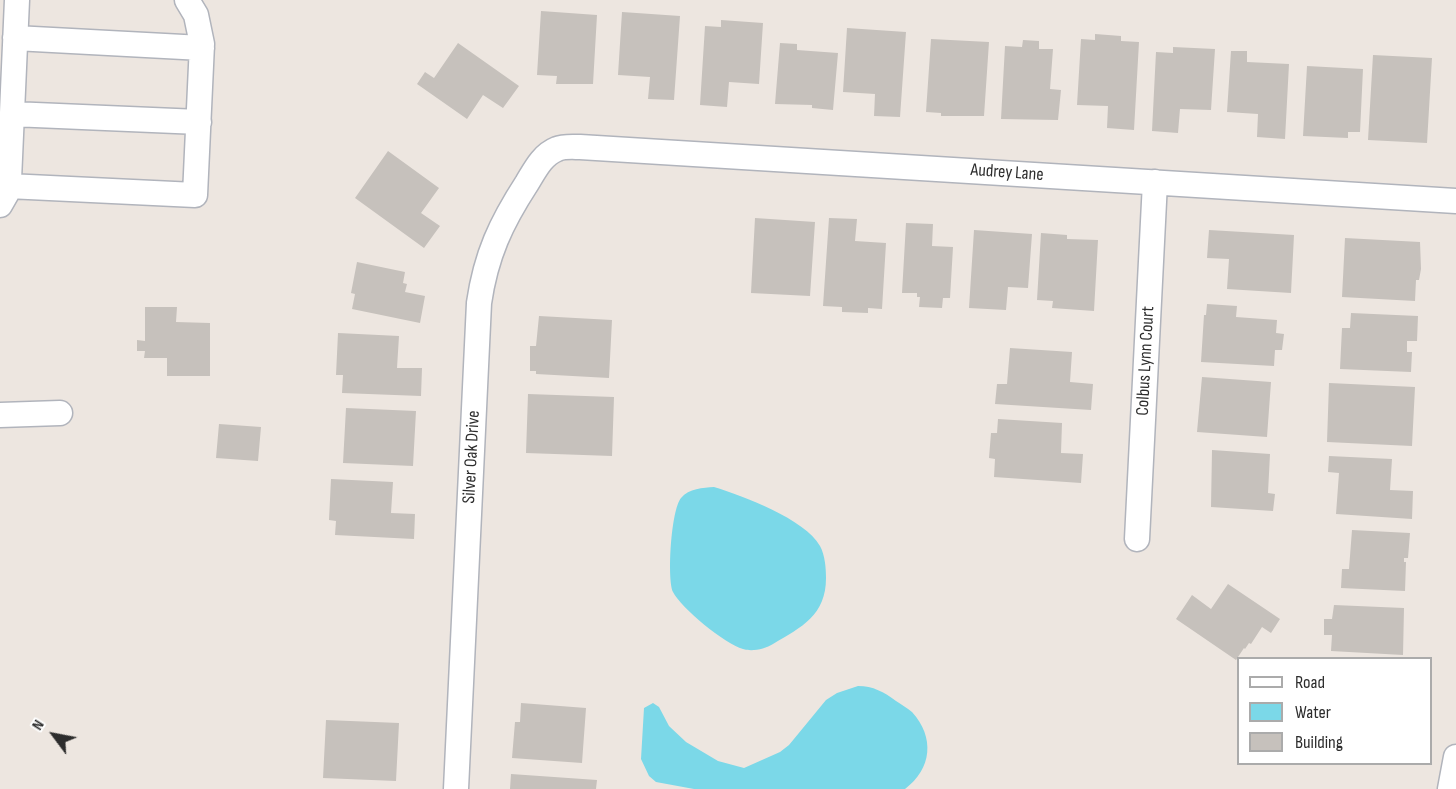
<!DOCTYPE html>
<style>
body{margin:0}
#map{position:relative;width:1456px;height:789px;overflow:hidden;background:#ede6e0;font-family:"Sofia Sans Condensed",sans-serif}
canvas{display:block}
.legend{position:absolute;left:1237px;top:657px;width:195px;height:108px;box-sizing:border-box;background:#fff;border:2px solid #ababab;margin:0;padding:8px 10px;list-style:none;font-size:18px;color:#2d2d2d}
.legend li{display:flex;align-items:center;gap:12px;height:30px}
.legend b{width:30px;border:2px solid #ababab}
.north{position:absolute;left:24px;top:705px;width:60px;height:60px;-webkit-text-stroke:4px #fff;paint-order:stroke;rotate:302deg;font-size:16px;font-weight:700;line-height:24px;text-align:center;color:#2d2d2d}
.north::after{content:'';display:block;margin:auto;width:21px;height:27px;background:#2d2d2d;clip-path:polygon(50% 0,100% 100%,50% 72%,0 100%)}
</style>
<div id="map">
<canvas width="1456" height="789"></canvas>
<ul class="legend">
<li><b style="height:8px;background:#fff"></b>Road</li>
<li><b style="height:16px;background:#7bd8e8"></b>Water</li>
<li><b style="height:16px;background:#c6c1bc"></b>Building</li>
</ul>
<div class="north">N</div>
</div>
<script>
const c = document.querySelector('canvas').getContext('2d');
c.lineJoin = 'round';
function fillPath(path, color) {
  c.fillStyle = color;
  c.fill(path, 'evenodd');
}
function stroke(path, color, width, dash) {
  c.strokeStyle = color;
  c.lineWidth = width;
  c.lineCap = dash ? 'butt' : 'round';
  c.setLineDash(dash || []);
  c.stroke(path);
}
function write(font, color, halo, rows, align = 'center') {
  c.font = font + ' "Sofia Sans Condensed",sans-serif';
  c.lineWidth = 4.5;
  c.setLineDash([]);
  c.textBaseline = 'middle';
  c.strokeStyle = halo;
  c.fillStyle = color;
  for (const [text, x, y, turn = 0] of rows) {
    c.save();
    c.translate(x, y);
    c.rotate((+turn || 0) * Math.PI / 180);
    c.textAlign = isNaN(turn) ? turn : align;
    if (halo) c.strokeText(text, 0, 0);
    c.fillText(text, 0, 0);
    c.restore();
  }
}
fillPath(new Path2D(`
 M714 487C743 496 805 519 820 546 825 555 826 568 826 578 826 615 802 627 773 644 765 649 752 652 743 649 725 644 681 608 673 592 667 578 671 510 681 498 689 488 703 488 714 487Z
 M858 686C873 686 884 692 896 701 901 704 907 708 912 712 935 737 932 769 905 789H694L656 782 649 776 641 759 644 708 653 703 659 707 669 726 686 742 718 761 744 768 780 752 789 745 826 700 837 693Z`), '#7bd8e8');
fillPath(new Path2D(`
 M541 11 597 15 593 84H556L557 76 537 75Z
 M622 12 680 16 674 100 648 99 650 77 618 75Z
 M721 20 763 23 759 84 729 82 727 107 700 105 705 26 721 27Z
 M847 28 906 32 900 117 874 116 875 94 843 92Z
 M1095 34 1121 36V41L1139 42 1134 130 1107 128 1108 106 1077 105 1081 39 1095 40Z
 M931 39 989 42 984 116H941V113L926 112Z
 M1023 40 1039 41V49H1053L1050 89 1061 90 1058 120 1001 119 1005 46 1022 47Z
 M458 43 519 86 503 108 483 95 467 119 417 84 425 72 434 78Z
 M780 43 797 44V50L838 53 833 110 812 108V105L775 104Z
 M1173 47 1215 49 1211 110 1180 109 1178 133 1152 131 1156 52 1173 53Z
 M1231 51H1247V62L1289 64 1285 139 1257 137 1258 114 1227 112Z
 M1373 55 1432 58 1427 143 1368 140Z
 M1307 66 1363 69 1360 132H1348V138L1303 136Z
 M388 151 439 188 421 213 440 226 424 248 355 198Z
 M755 218 815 222 810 296 751 293Z
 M829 218 857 219 855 241 886 243 882 309 868 308V313L842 312V307L823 306Z
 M906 223 933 224 932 246 953 247 950 298H943L942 308 919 307 920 297H917V293H902Z
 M974 230 1032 234 1028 288 1008 287 1006 310 969 308Z
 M1209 230 1294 235 1291 293 1227 289 1229 259 1207 258Z
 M1041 233 1067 235V239L1098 240 1094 311 1052 308 1053 301 1037 300Z
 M1345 238 1420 242 1421 269 1419 280H1416L1415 301 1342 297Z
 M357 262 405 272 403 283 407 284 405 292 425 296 420 323 352 309 355 294 351 293Z
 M1207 304 1237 306 1236 317 1277 320 1276 333 1284 334 1282 350H1275L1274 366 1201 362 1204 315H1206Z
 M145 307H177L176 322 210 323V376H167V358H144L145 351H137V340L145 341Z
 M1351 313 1418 316 1417 341H1407V352H1412L1411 372 1340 369 1342 328H1350Z
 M539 316 612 320 609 378 536 374V371H530V346H536Z
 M338 333 399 336 397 368H422L421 396 342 393 343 375H336Z
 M1010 348 1072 352 1070 382 1093 384 1091 410 995 404 997 384H1007Z
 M1202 377 1271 382 1267 437 1197 432Z
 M1329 383 1415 387 1412 446 1327 442Z
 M528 394 614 397 612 456 526 453Z
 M346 408 416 411 413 466 343 463Z
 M998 419 1062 423 1061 453 1083 454 1081 483 994 477 995 459 989 458 991 433H997Z
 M219 424 261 427 258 461 216 458Z
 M1212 450 1270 454 1268 493 1275 494 1273 511 1211 507Z
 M1329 456 1392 459 1390 490 1413 491 1412 519 1336 514 1339 473 1328 472Z
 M331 479 393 482 391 513 415 514 414 539 335 535 336 521 329 520Z
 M1352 530 1410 533 1408 558H1404V562H1406L1405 591 1341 588 1342 569H1349Z
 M1228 584 1280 619 1271 633 1262 627 1251 644 1249 643 1245 649 1244 648 1236 660 1176 619 1192 595 1211 609Z
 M1334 605 1404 608 1403 655 1331 651 1332 635H1324V619H1332Z
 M521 703 586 708 582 763 512 758 515 722H520Z
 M326 720 399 723 396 781 323 778Z
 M511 774 597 780 596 789H510Z`), '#c6c1bc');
const minor = new Path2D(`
 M15 38 202 48
 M12 114 199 122
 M8 186 195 195 202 44 196 15 187 0
 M0 205 8 191 9 180 17 0
 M0 415 60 413
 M1137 539 1155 182
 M456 789 479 303C486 255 501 223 527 183 535 170 542 155 557 149 564 146 573 147 580 147L1456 201
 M1450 789 1456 757`);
stroke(minor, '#b1b4bc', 27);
stroke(minor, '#fff', 24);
write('18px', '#2d2d2d', '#fff', [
 ["Audrey Lane",1007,173,4],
 ["Colbus Lynn Court",1146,361,-87],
 ["Silver Oak Drive",472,457,-87]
]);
</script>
